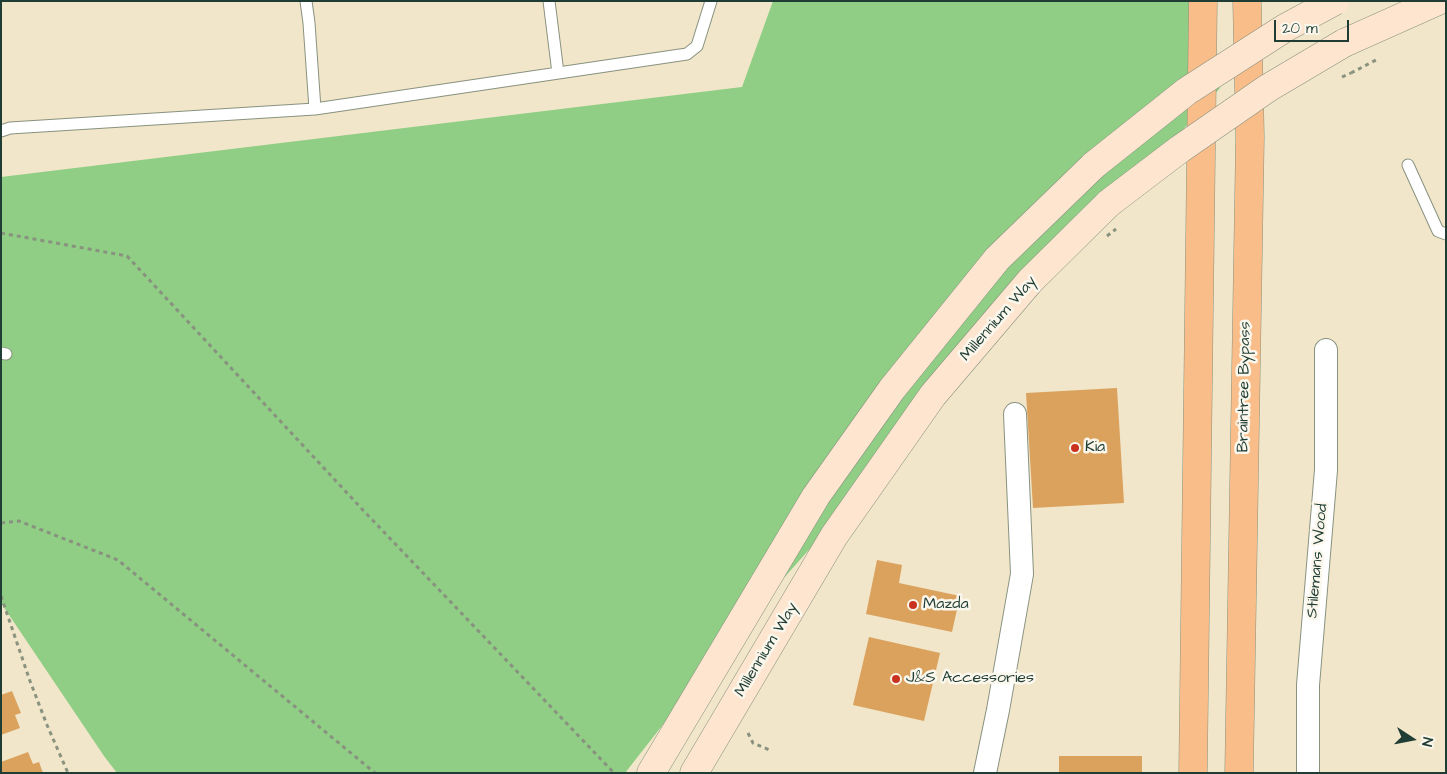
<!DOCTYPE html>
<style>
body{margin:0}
#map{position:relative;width:1447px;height:774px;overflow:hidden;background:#f1e6ca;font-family:"Architects Daughter",sans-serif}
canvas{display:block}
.frame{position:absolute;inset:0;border:2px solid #1f3d34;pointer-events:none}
.north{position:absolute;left:1387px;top:714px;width:50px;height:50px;-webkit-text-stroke:4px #fbf7ec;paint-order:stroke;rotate:101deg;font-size:14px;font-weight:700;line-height:20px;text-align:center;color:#1f3d34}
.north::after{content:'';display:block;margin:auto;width:18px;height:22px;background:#1f3d34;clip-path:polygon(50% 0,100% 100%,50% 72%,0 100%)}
.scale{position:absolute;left:1274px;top:20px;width:75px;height:22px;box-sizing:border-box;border:2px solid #1f3d34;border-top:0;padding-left:6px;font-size:15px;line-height:18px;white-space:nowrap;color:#1f3d34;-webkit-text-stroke:4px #fbf7ec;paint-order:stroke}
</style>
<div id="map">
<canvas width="1447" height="774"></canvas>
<div class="frame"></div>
<div class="north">N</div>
<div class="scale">20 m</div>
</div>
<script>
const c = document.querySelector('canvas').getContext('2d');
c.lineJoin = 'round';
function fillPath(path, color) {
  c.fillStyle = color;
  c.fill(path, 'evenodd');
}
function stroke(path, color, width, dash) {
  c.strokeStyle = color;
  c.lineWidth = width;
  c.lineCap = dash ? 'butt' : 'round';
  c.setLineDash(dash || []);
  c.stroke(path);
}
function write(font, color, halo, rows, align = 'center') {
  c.font = font + ' "Architects Daughter",sans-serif';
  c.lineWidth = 5;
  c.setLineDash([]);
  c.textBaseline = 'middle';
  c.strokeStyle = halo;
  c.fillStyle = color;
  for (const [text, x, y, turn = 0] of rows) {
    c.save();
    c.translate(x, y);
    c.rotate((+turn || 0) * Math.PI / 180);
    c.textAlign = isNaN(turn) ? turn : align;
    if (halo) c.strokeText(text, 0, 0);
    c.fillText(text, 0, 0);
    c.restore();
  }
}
fillPath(new Path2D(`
 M773 1H1191L1220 88 734 634 625 773H117L104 756 1 603V177L742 87Z`), '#8fce84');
fillPath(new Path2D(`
 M1117 388 1124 503 1033 508 1026 393Z
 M877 560 902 565 899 583 960 596 952 632 866 614Z
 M869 637 940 653 924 721 853 705Z
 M12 691 21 713 15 715 20 728 1 735V695Z
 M28 752 33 764 39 762 43 773H1V762Z
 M1059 756H1142V773H1059Z`), '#dba25e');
const service = new Path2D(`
 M306 1 309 23 315 109
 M549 1 558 73
 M1 131 10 128 315 109 687 54 697 46 711 1
 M1408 165 1438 231 1446 234
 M1 353 6 354`);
const minor = new Path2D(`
 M985 773 998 710 1022 574 1015 414
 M1308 773V685L1326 470V350`);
const secondary = new Path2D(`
 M1344 43 1438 1
 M651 773 816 496 892 389 997 259 1094 165
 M694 773 834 536 933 395 1030 281 1109 203`);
const trunk = new Path2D(`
 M1193 773 1203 1
 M1239 773 1250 137 1247 1`);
stroke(service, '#88927f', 13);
stroke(minor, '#88927f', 24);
stroke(secondary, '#88927f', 29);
stroke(trunk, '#88927f', 29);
stroke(new Path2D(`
 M1351 73 1376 60
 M1 233 127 256 361 508 614 773
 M1 523 19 521 118 560 375 773
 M1 596 30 681 47 725 68 773
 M748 733 753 743 772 751`), '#88927f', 3, [4, 4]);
stroke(service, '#fff', 11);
stroke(minor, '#fff', 22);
stroke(secondary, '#fde5d0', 28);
stroke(trunk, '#f9bd89', 28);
const secondaryBridge = new Path2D(`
 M1094 165 1187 91 1285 28 1335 1
 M1109 203 1180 149 1268 88 1344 43`);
stroke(secondaryBridge, '#88927f', 29, []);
stroke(new Path2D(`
 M1342 77 1351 73
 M1107 236 1116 229`), '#88927f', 3, [4, 4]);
stroke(secondaryBridge, '#fde5d0', 28);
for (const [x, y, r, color] of [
 [1075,448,5,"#c8321e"],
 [913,605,5,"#c8321e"],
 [896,679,5,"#c8321e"]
]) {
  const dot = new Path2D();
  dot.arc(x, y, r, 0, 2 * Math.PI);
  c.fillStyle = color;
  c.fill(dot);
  stroke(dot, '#fbf7ec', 2);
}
write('16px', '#1f3d34', '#fbf7ec', [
 ["Millennium Way",999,319,-49],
 ["Braintree Bypass",1245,387,-89],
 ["Stilemans Wood",1318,561,-85],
 ["Millennium Way",767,650,-59]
]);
write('16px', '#1f3d34', '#fbf7ec', [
 ["Kia",1085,448],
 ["Mazda",923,605],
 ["J&S Accessories",906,679]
], 'left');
</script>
